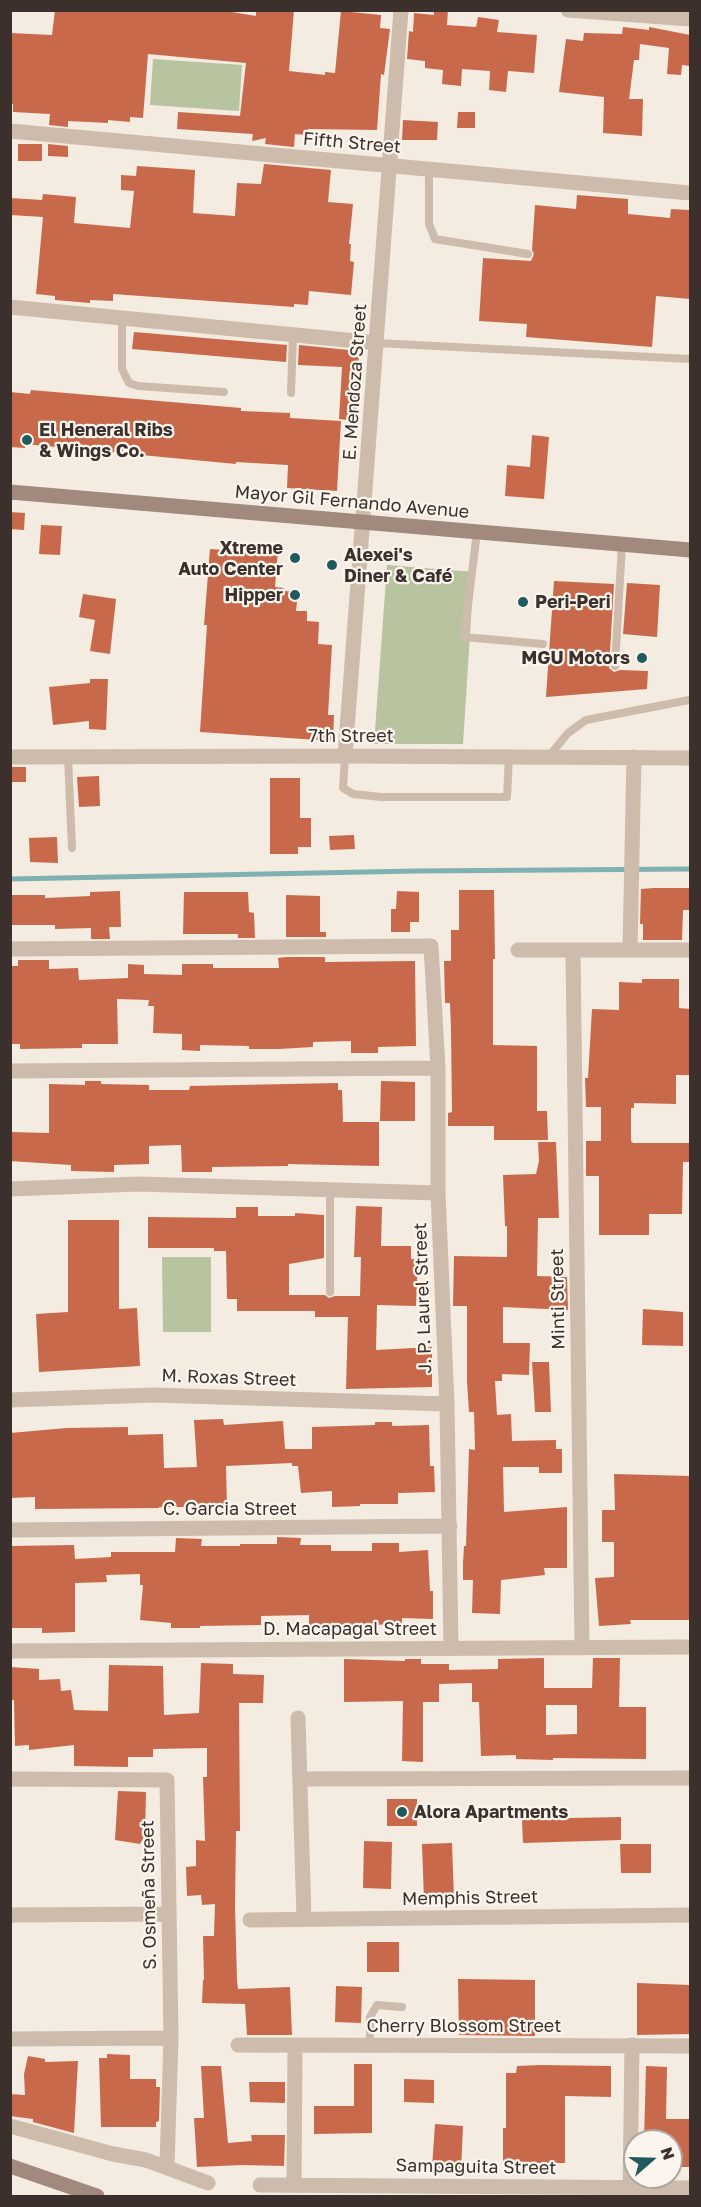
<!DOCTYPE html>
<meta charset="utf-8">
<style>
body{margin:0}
#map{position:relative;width:701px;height:2207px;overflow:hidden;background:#f4ebe1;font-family:"Golos Text",sans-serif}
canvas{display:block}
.frame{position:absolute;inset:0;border:12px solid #3b302b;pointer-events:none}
.north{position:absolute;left:623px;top:2129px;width:60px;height:60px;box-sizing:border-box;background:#fbf5ee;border:2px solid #aea6a0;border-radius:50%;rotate:70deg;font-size:16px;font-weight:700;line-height:24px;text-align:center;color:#3b302b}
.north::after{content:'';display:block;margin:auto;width:21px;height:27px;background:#1f5a5e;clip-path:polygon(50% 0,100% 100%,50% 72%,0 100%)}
</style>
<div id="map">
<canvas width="701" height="2207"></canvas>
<div class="frame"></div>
<div class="north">N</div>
</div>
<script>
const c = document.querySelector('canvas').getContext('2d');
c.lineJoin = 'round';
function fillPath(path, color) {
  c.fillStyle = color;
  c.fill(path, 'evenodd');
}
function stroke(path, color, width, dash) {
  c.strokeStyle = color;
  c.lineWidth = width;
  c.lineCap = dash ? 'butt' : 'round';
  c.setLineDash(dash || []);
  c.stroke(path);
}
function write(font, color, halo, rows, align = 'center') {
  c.font = font + ' "Golos Text",sans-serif';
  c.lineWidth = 4.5;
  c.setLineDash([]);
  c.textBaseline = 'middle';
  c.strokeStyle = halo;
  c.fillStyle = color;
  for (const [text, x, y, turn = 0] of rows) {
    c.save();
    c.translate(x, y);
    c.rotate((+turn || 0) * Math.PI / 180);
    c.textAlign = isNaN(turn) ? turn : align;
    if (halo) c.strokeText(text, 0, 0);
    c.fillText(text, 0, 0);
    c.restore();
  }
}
fillPath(new Path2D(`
 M153 59 242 65 239 111 150 105Z
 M387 565 474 572 463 744H374Z
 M162 1257H211V1332H163Z`), '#b8c4a0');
stroke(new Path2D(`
 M10 879 416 871 690 869`), '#7fb0b2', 5);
fillPath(new Path2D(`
 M55 10H220L256 16V10H294L289 71 325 75V72L335 73 341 11 381 15 380 28 390 29 384 75 381 74 377 130 308 129 307 135 295 134 294 147 265 144 266 138 252 141 253 134 177 129 178 112 240 116 246 63 148 54 143 118 130 117V122L108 120V123L68 121V127L49 125 50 114 13 112V104H10V33L52 35Z
 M434 10H448L447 25 476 27 478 17 499 20 497 32 537 35 534 73 508 71 506 92 489 90 490 71 462 69 461 86 442 84 443 70 425 68V61L407 59 409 31 413 32 414 13 434 15Z
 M623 27 649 30V27L690 35V66L682 65 681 75 667 74 669 48 640 44 639 60H634L629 99H643L642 136 603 133 604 97 559 92 566 39 583 41 584 33 622 34Z
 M458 112H475V128H457Z
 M403 120 438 122 437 140H402Z
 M18 144H42V161H18Z
 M48 144 68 146V157L48 156Z
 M264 164 331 170 328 202 353 204 349 244H351L350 261 354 262 351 295 309 291 308 305 294 304V307L113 294V301L90 300V303L55 300V296L36 294 43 217 10 215V198L42 200 43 194 76 197 74 223 130 228 134 191 121 190V175L136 176 137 166 195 170 193 213 235 216 237 183 261 184Z
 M577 195 628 199V214L670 218 671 209 690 210V299L656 296 652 347 526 337 527 324 479 321 483 258 531 261 534 254 532 250 535 205 576 209Z
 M134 332 287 345 286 362 132 349Z
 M299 345 359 351 356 421 339 419 342 367 298 365Z
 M31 390 241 408V411L290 413V418L341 421 337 491 287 488 288 465 236 462V464L25 444V448L10 447V392L30 394Z
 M532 435 549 437 544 499 505 496 507 465 530 467Z
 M10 512 25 513 24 530 10 529Z
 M41 525 62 526 60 555 39 554Z
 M252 548 278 550 275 587 284 588V591L298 592 296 611H307V621L319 622 318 644 332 645 328 715H334L333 741 200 732 207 625H204L210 549 252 552Z
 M554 581 614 584 609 668 614 672 620 670 648 671 647 689 546 697Z
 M627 583 660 585 657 637 623 634Z
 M83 594 116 599 110 654 90 651 95 620 79 617Z
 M90 679H108L106 730 89 729V721L53 725 49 687 90 683Z
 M10 767H26V782H10Z
 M99 776 100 806 79 807 77 777Z
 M270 778H300V818H311V847H298V854H270Z
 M354 835 355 849 330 850 329 836Z
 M57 837 58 863 30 862 29 838Z
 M653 888H690V910H683L682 940H643V924H640L641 889Z
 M459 890H494L495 959H493V1045L537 1046V1111H547L548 1140H494V1126H448V1113L452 1112 451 1029 450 1003H445L444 961H451V930H459Z
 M120 891 121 927H109L110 939H91V928L55 929V925H10V895H45V898L90 896V892Z
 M397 891 419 892V922H410V932H391V909H396Z
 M184 892H248L249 912 254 913 255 938H238V934H183Z
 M286 895 320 896V932H326V937H286Z
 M286 957H325V962L415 961 416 1046 378 1047V1053H351V1041L313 1042V1047L279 1049H249V1046L200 1045V1051L182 1050V1034L153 1033 154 1006H148L149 1000 117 999 118 1044H82V1048L20 1049V1044H10V966H18V960H49V969L78 968 79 980 128 978V964L144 965V974L182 975V964H213V968H279L278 958Z
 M642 979H679V1008L690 1009V1075H676V1104L634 1103V1108H631V1141L633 1143H690V1162H683L682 1214H649V1235H599V1176H586V1141H601V1107H586L585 1078H588L592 1009 619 1010V982L642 983Z
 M85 1081H101V1084L149 1085V1090H189L190 1086 338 1083V1090H342L343 1122H379V1166L288 1164V1166L212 1167V1172H182L181 1145 149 1146V1164L114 1165V1172L71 1171V1165L10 1161V1132L49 1133V1084L85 1085Z
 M381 1081 415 1082V1121H380Z
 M538 1142H556L559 1218H538L537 1276 567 1277 568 1310 503 1307V1343H530L529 1375 502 1374V1381H495L497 1415 511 1414 512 1441 556 1440V1449H562V1473H539V1467H503L504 1512 567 1507V1568H544L545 1575 501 1580 500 1614 472 1613 473 1580H463V1563L464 1546H466L469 1449 475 1450 474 1412H469L467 1381V1306H453L454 1256 507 1257V1226H505L503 1175 536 1174 539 1161Z
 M356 1206 382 1207 381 1246H411V1259H418L416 1306 377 1305 376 1350 432 1347V1387L346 1389 348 1317H315V1311H237V1299H227L226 1251H214V1248H148V1217L236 1218V1207H258V1216H295V1213L324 1215V1258L289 1264V1295H325L329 1298 335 1296H360L361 1257H354Z
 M68 1220H119V1309L137 1308 140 1366 39 1372 36 1314 68 1312Z
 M643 1309 683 1312V1346L642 1345Z
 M532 1362H549L551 1412H535Z
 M223 1419 224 1425 283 1421 285 1449H312V1427L375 1425V1422H392V1426L429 1425 430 1466H434L435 1492 398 1493V1504H360V1506L332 1507V1491L301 1493 298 1466H292V1463L226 1466 227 1508 200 1509 199 1507H159V1508L35 1509V1497L10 1498V1433L67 1428 128 1427V1435L163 1434 164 1468 197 1467 194 1420Z
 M614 1474 690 1476 689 1620H630L631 1624 599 1626 595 1578 614 1577V1542H602V1510H615Z
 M277 1537 301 1538 300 1545H331V1551H372V1543H399V1552L428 1550 430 1591H433V1619L402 1618V1624L370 1625V1628H340V1626H309V1615L261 1616V1625L200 1626V1628H171V1623L140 1620 143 1585H140V1574L106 1575 107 1582 75 1583V1632L42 1633V1628H10V1546L74 1545 75 1559 111 1557V1552H175L176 1538 202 1539 201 1546H240V1544H277Z
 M544 1658V1688H592L593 1658H620L619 1707H646V1759L553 1758V1760L516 1759V1755L481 1756 479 1702H472V1683L439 1684V1702H423V1762L402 1761 403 1701 344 1702V1659L405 1661V1659H421V1664H449V1670L498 1669V1659ZM546 1705H577V1734L546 1735Z
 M201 1663 233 1664V1674L264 1675 263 1703H239L240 1831H236L235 1906 237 1981 238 1989 290 1987 292 2035H247L245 2004 202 2003 203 1980H204L203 1936H214L215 1904 202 1905 201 1895 187 1896 186 1867 196 1866V1840L205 1841 203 1777H207V1748L153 1749V1757H128V1767L74 1766V1745L29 1750V1745L15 1746 14 1700H10V1667L39 1669V1680L60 1679 61 1691 71 1690 74 1710 108 1711 109 1665 163 1666 164 1715 199 1713Z
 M118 1791 146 1792 145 1835 140 1844 115 1840Z
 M387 1799H417V1826H387Z
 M621 1817V1840L523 1843 522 1819Z
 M364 1841 392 1842 391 1889 363 1888Z
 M452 1843 454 1899 424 1900 422 1844Z
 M620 1844H651V1873H621Z
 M367 1942H399V1972H367Z
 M458 1979 535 1980V2036L459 2035Z
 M637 1983 690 1985V2034L637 2035Z
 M336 1986 362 1987 361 2023 335 2022Z
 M107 2054 130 2055V2079H156V2087H160L159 2121 156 2122V2127H101L99 2058H107Z
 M28 2056 45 2059V2062L78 2061 74 2133 33 2122V2119L10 2116V2094L25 2095 24 2074Z
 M354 2064H372V2133L314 2134V2106H354Z
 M541 2065 611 2066V2097L565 2096V2163H532V2167H503V2128H506V2073H516L517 2066Z
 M201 2066H221L228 2143 252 2141 251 2135H285L284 2166 242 2165 197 2167 194 2118H204Z
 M646 2066 667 2067 666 2119H690V2167H671V2141H644Z
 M404 2079 434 2080V2103L404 2102Z
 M249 2082H285V2103L250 2102Z
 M435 2124 463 2126 461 2170 432 2168Z`), '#c8694b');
stroke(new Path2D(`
 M429 169V224L435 239 528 254
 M122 319V369L129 383 138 386 224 392
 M377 343 690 359
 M291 393 293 335
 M477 532 464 637 543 644
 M615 666 622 544
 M345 756 343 788 353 794 381 797H507L509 756
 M549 756 568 733 586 720 689 700
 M68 757 72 848
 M330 1190V1292
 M370 2046V2017L377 2005 402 2007`), '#cdbbac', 8);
stroke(new Path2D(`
 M568 10 690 19
 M10 131 690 193
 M10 307 377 343
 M345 756 401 10
 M10 757 345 756 690 758
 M10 949 431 946 438 1068V1193L447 1404 451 1648
 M518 950H690
 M573 950 582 1648
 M630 950 634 757
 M10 1071 438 1068
 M10 1189 139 1184 438 1193
 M10 1400 153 1395 447 1404
 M10 1530 450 1526
 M10 1651 690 1647
 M298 1718 304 1919
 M10 1779 167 1780 171 2038 167 2166
 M300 1779 690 1778
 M10 1915 169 1914
 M250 1920 690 1915
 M10 2039 171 2038
 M238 2045 690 2046
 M10 2126 113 2154 146 2160 208 2183
 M260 2185 690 2188
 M294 2185 295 2046
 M630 2196 632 2045`), '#cdbbac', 15);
stroke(new Path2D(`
 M10 492 690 550
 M10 2166 97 2196`), '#a18a7d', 15);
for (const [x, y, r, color] of [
 [27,440,6,"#1f5a5e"],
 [295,558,6,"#1f5a5e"],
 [332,565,6,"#1f5a5e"],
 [295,595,6,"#1f5a5e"],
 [523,602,6,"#1f5a5e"],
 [642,658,6,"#1f5a5e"],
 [402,1812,6,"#1f5a5e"]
]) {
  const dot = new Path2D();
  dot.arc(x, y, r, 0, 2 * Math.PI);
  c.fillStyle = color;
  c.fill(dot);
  stroke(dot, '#fbf5ee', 2);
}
write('18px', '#3b302b', '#fbf5ee', [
 ["Fifth Street",352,143,5],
 ["E. Mendoza Street",355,382,-86],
 ["Mayor Gil Fernando Avenue",352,502,5],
 ["7th Street",351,736],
 ["J. P. Laurel Street",423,1298,-92],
 ["Minti Street",558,1299,-91],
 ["M. Roxas Street",229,1378,2],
 ["C. Garcia Street",230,1509],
 ["D. Macapagal Street",350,1629],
 ["S. Osmeña Street",149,1895,-91],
 ["Memphis Street",470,1898,-1],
 ["Cherry Blossom Street",464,2026],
 ["Sampaguita Street",476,2167,1]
]);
write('bold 18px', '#3b302b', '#fbf5ee', [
 ["El Heneral Ribs",39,430],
 ["& Wings Co.",39,451],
 ["Xtreme",283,548,"right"],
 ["Auto Center",283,569,"right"],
 ["Alexei's",344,555],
 ["Diner & Café",344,576],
 ["Hipper",283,595,"right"],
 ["Peri-Peri",535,602],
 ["MGU Motors",630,658,"right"],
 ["Alora Apartments",414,1812]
], 'left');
</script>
